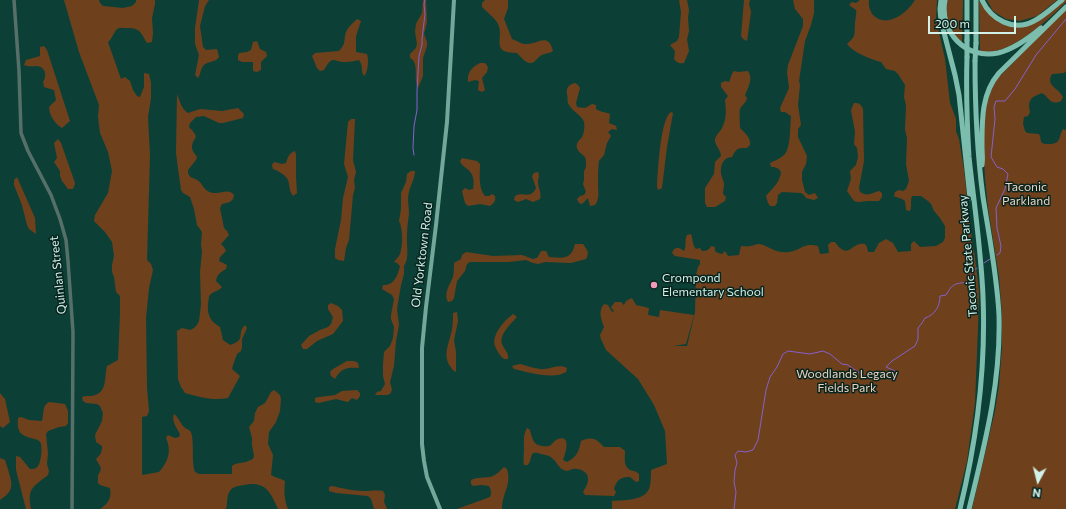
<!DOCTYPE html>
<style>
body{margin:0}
#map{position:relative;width:1066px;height:509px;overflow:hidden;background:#0c4037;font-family:Commissioner,sans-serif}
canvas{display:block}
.north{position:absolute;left:1018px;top:461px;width:40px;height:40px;-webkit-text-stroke:3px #08241e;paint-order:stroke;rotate:187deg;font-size:11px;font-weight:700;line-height:16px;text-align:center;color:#d1f1e9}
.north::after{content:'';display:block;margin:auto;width:14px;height:18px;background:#d1f1e9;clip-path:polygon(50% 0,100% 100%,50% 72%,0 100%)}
.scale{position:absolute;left:928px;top:16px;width:88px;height:18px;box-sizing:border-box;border:2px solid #d1f1e9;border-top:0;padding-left:5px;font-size:12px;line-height:14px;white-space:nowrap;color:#d1f1e9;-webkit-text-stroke:3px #08241e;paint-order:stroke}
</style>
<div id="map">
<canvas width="1066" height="509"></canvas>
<div class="north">N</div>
<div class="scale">200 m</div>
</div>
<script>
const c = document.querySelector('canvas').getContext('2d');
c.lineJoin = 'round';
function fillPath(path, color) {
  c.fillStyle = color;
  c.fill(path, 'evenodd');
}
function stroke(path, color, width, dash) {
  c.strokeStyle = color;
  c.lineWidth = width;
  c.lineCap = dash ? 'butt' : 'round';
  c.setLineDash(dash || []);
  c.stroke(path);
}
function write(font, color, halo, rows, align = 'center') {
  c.font = font + ' Commissioner,sans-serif';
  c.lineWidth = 3;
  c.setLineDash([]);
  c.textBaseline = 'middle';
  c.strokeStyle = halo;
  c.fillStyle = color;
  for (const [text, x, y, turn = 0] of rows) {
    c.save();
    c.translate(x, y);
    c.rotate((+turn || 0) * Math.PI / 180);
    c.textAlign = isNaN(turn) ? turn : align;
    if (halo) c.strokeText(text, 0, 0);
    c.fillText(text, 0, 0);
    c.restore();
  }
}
fillPath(new Path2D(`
 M64 0H99L100 3 103 6 123 8 132 6 136 2V0H155V4L152 18 153 33 152 42 147 43C141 33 140 27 126 28 123 28 120 27 117 29 114 32 112 39 108 42L121 79 125 77 130 81 133 90 137 96 140 97 144 87V73L149 74 151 83V98L148 117 150 155 147 260 151 264 153 270 149 288 146 318 147 388 149 411 147 416 142 417V475L159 472C168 462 172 451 166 438L168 435 175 438 179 437 180 434C177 428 171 421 174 414 179 418 180 423 184 427 186 429 188 429 190 431 195 436 191 463 195 472L199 474H232V466L235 464 246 462 253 459 254 456 252 445V438L249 427 254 421 255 413 258 407 265 403 271 392 274 390 280 395 281 399 280 411 276 422 269 432 268 444 273 455 271 475C275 478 280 478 285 481 284 491 284 500 288 509H278C270 491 265 481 244 485 239 486 233 486 230 491 226 496 228 503 226 509H100C108 504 112 498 110 488L100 485 98 483V475L100 472 101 468 96 459C100 455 102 453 102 446L96 442 95 435 102 421 103 413 100 406 97 404 86 403 83 401 82 397C87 395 90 397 95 395 108 391 104 376 107 366L118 360 120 314V296L116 292 114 277 112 272V265L114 256 112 242 105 232 94 221 95 215 108 193 112 171 108 152 100 133 98 117 99 105 79 52Z
 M199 0H209L205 6 200 26 203 47 206 50 217 49 219 57C215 63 208 61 204 65 200 69 201 74 198 78L195 75 199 55 195 44V28Z
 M423 0H426L427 22 424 34 427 42V46L423 58V76L418 88C413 79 420 63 410 58V54L416 48 417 44 415 32 416 24 422 13Z
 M485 0H508V8L504 19 512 39C515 40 520 43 524 44 538 45 548 31 553 51 549 54 544 53 540 56 540 56 536 60 535 61 528 67 522 58 517 53 489 53 505 38 498 24 495 18 487 12 482 7V3Z
 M679 0H687L689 10 688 18 689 31 687 39 689 51 684 63C679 64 677 63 674 59L675 51 670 45 677 41 679 37 681 12Z
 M744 0H750L749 4 751 12 747 41 743 39 741 36Z
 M793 0H814V13L811 25 805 41 799 81 800 85 798 105 801 125 798 129V137L807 156 806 164 802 172V180L805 192 809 195 815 193 818 198 814 200 806 198 804 195 801 193 782 192 778 195 777 203 775 206H770L768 203 766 196C772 189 780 182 781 172 779 168 776 167 771 167L770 163C774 161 781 158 784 155 791 149 790 125 791 116L785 112H781L780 108 789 88 787 72 788 65 803 26V19L795 9Z
 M860 0H869C868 5 870 11 873 15 887 29 907 13 915 0H937L936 19 945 59 950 103 956 119V131L959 139 964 170 973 250H974L979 291 978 327 975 403 967 461 955 509H612V501C623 500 644 501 649 489 651 484 651 476 651 470L667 464 665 431 654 405 638 379 606 350 601 339 600 335 604 327C601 319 598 311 604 304L608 305 612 312 614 311 612 309 611 307 615 302H621L624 305 626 301 632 298 636 305 649 308 648 315 659 317 660 310 694 315 686 344 673 346H687L695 312 696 275 698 267 700 264V260L675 256 672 253 674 249C679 247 680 248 684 251 687 246 684 240 687 235L691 234C693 239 692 245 696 249L700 248 702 251C707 251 709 250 711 246L715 247V251L718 253 722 254 725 251 728 256 739 255 741 246C744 246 747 247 750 246 753 246 756 244 759 244 770 246 775 254 789 252 802 250 803 242 818 246L820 254 829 253 828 245 831 242H835C849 262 851 241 865 244L867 247 868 252H874L879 243 886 239 893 243 898 252 911 251V244L914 241 920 247 936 246 943 242 945 238V226L940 218 934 211 931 204 928 201 921 196H912C910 201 912 206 910 211L906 210 905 201C902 198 898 198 894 196L895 192 899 190 903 191 906 189 909 181 906 164 907 138 905 130 906 105 904 97 905 85 898 74 895 71 886 69 881 62C870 59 854 53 847 44 857 35 854 35 855 24 855 19 857 15 856 10L849 5 852 2 856 3Z
 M947 0H963L962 42C955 40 947 24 946 17 945 12 947 5 947 0Z
 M987 0H1057L1037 16 1020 21 1006 19 993 11Z
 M1064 0H1066V2C1048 20 1015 50 989 52 986 53 983 52 980 51L979 2 980 1 988 12 999 22 1010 26H1021Z
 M1066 9V71L1064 73 1052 74C1045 86 1059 88 1063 97L1061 101C1050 106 1049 97 1042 93 1031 97 1027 100 1030 112L1028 116 1024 117 1023 124 1025 131 1027 133 1039 134C1041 137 1040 141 1042 143 1044 144 1046 144 1049 144 1062 144 1058 137 1063 129L1066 130V509H972L995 411 999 385 1002 347V314L999 277 988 208 985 178 983 139 986 104 995 81Z
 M357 19 361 21 356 36V52L367 54C369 60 368 72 364 76 360 70 364 67 359 60 354 61 350 62 346 62 333 63 334 53 324 70L320 71 317 68 312 56 315 53 339 51C347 42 343 42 346 32 348 27 353 23 357 19Z
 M257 41 260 49 266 52 267 56 261 62V70L257 72 253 71V62H242L238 60V56L239 53 247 52 251 50 253 42Z
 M44 46 47 50 70 121 62 128C55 124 49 115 49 107L56 100 54 90 44 87 43 82C47 76 46 67 37 66 32 66 29 67 24 65L26 60 40 56V47Z
 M480 63H485L488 67 487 72 482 78 485 90 482 92 478 90 479 81 475 80 468 82C467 72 472 67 480 63Z
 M734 71 738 72 748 71C753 78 749 86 745 95L747 98C746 103 742 105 740 109 739 111 740 125 740 128 745 133 751 138 750 145L747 148C737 148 737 148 732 157 723 157 720 166 721 174 722 178 724 181 724 184 724 187 723 191 723 194L726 197 725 201 715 207H707L705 203V188L714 174 715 162 721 156C721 150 714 144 715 139 716 135 720 132 722 128 727 119 726 109 725 100L728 96 721 87V83L725 81 729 82C731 78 731 74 734 71Z
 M575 83 578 85 580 88 576 103 577 107 585 108 592 104 596 105V109C600 112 605 112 610 114L609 123 616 126 617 130 612 129 608 132 611 136 607 143 604 155 599 161C598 168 598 176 598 183 598 192 600 198 595 205L590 206 588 198 582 204 579 203 577 199 580 196 584 195 586 192 583 184 584 180V171C586 168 586 167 586 163 587 154 579 155 577 148 576 142 579 141 582 137 584 134 585 126 584 122 582 115 571 111 568 103 567 101 568 97 567 94 566 88 568 85 575 83Z
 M177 94C180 101 181 109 188 113L200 109 222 111 238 108 244 114 243 118 223 123H219L204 116 196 117 190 123 189 127C202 140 192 136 192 148 192 151 195 154 197 157L196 160 188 170C188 178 192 177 197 180 204 184 203 192 214 193 222 194 228 188 234 195L233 199 230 202 222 204 220 208 224 228 227 231 229 235 221 244 224 247 226 251 220 257 219 261 227 265 226 269C221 272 217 274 216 281L222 287C219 291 214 291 211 294 208 296 209 300 208 303 207 315 210 321 220 327L223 340 230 345C247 340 236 334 245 325L247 328 242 339V347L241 351 237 354 233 365 232 369 240 376 228 398C213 401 200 397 185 393L181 387 178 379 177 331 182 328 190 330 194 328 197 325 199 321 201 305 200 272 202 252 201 244 202 232 197 225 194 209 190 197 183 193 181 190 176 153Z
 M854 103C859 103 861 104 863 109L864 161 859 188 860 192C867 197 872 193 879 191L882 193V197L879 201C875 201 872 201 868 201 863 201 859 203 854 201L847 191 851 179 850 171 856 165 858 157 857 148 854 144 855 132 851 110Z
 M671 112 673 113 667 147 662 188 658 190 657 186C658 172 660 119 671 112Z
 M351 119H355L353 160 356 172 354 180 355 188 353 195 349 240 346 248 344 261 338 260 335 258V249L341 220 343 198 348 177 344 164 348 122Z
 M58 139 61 143 74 180 75 184 73 189H68L62 181 60 176V171L54 162 57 158 54 143Z
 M295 151 296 155V177L297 193 293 196C289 191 290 186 288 180 286 175 278 171 273 169L272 165 274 162 282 164 286 163C288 157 289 153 295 151Z
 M462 158 477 161 480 164C480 174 478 188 485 196H489L492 194 495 196C496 201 494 203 490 206L480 204 468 206 465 203 462 191 465 188 469 190 473 189C474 185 474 177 471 173 468 168 462 167 460 161Z
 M411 171H415C415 178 411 184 409 192 407 199 409 206 409 214 408 221 407 228 407 235 406 245 410 257 404 266V274L401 285 397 309 399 325 396 341 394 366 390 382 392 390 390 394 387 395H375L377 392 381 391 385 384 383 376V364L384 352 390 346 393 338 394 327 391 319V315L394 299 392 295 382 289 383 285C394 286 398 275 400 266L397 263 394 262C396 259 399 257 400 254 403 246 403 228 399 221L401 209V193L406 182 407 174Z
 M538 172C540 176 538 178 538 182 538 188 542 193 540 199L533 202 526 199 518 202 514 200 515 196C524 191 530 200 536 188L532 176 534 173Z
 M17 177 35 218 36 234 29 229 27 225 22 205 14 185V180Z
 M575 244H583C587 250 590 252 586 259L571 263 545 262 538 264 533 263 526 260 509 262H470L467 264 465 271 457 281 454 298 452 301 448 302C443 293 450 285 453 277 454 272 454 267 454 263L461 259 462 255 466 252 493 256 522 255 533 259 537 258 541 251H546L549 257C564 258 571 260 575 244Z
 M331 303 338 306 342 310 343 321 333 334 317 341 307 349H303L301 345 309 336 320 330 328 327 331 324 333 317 328 309V305Z
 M457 312 458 321 454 340 456 352V372C453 371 452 369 450 366 442 354 450 342 452 329 453 324 453 318 453 313Z
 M513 314 517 317C511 324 499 334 502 344 504 350 509 352 508 359H504C500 356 497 351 495 346 491 335 505 320 513 314Z
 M347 361H354L358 363 359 368C347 367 341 368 335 379L331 376 330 372 333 369Z
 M520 364C528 366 538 370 545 369 553 368 560 364 567 368L566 372C554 380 527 372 514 369L512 366Z
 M357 390 360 393V396L357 400 352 398 348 402 336 399 319 403 315 402V398L319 397 335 395 342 391Z
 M0 393 5 399 10 422 3 428 0 426Z
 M49 402 65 404 68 411V423L66 426 59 427 48 431 46 434 48 453 47 464 49 471 48 475C33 487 27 488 31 509H26L16 470V456L20 457 30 469C34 469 36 469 38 466 41 463 43 445 40 442 38 439 34 439 31 438 19 435 17 430 18 418L21 417 29 420 42 421C44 414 42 405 49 402Z
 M527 428 530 430C532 438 533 445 542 446 545 446 548 447 551 445 553 443 555 440 558 439 572 434 565 455 563 460L567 462C577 457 579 451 581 441 593 436 596 439 604 447H620L625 451C625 458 623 466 630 470 633 471 636 471 639 474V481L636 482 630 477C621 477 617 479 614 489L616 492 614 496 585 495 583 492C585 488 588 484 588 480 589 472 580 468 573 469 569 470 567 472 564 470 559 469 557 462 553 459 550 455 545 455 541 454 537 453 536 452 532 454L530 461 528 465H524C523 458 524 454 524 448 524 441 523 435 527 428Z
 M0 458 5 460C7 467 13 482 11 488 9 494 4 497 0 500Z
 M504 467 507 469C512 485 502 493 502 509H457L490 497C492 493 491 490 489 486L481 485 473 486 471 484V480C477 477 483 478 490 477 495 476 500 471 504 467Z
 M332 486C342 488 353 491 364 491 371 491 376 490 383 491L385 495 384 502 387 509H374L371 499 368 496 336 493 329 491V487Z`), '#6e411c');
stroke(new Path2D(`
 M414 155 413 148 414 126 417 110V91L419 56 422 45V39L425 14 424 4 425 0
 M997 255 1000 253 1001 246 997 228 996 208 1005 189 1008 174 1003 169 997 167 991 157 995 119 994 107 996 101H1005L1015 89 1036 55 1066 19
 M984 263 990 259
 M734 509 736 492 734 482 735 470 737 463 735 455 738 451 746 452 753 450 758 440 766 390 770 377 777 367 783 354 788 351 810 354 823 351 830 354 842 364 848 365 864 376 873 377 882 376 890 379 897 376 895 371 886 367 892 361 915 346 918 339V328L922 323 925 318C935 315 940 306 940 296L946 295C953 283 954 284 968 282L974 270 977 268`), '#8760cc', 1);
stroke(new Path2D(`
 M14 0 19 71 21 133 28 151 51 195 60 219 66 240 68 261 73 332 72 509`), '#567069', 3.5);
stroke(new Path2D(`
 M440 509 427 477 424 461 422 444V348L426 307 436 225 447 122 454 0`), '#72a79a', 4);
stroke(new Path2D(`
 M941 0 940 9 941 21 955 75 959 95 970 198
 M945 0C939 32 966 60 998 53 1014 49 1029 38 1041 28
 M982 0C991 20 1014 32 1034 21 1044 16 1053 7 1062 0
 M967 40V0
 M976 43V0
 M982 165C983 159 982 153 982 147 982 121 981 94 999 73L1066 7
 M960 509C977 439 986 368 983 296 981 249 974 203 969 157 967 124 966 90 967 57
 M969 509C985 443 1001 383 999 315 997 275 989 236 983 197 977 152 975 107 975 61`), '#7cbdae', 5);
stroke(new Path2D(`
 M967 57V40
 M975 61 976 43`), '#7cbdae', 5);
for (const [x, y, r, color] of [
 [654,285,4,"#f09ab7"]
]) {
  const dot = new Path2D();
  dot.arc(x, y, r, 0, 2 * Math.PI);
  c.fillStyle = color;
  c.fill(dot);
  stroke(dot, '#08241e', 1.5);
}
write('12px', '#ecd3c0', '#08241e', [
 ["Taconic",1026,187],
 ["Parkland",1026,201],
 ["Woodlands Legacy",847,374],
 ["Fields Park",847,388]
]);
write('12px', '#d1f1e9', '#08241e', [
 ["Old Yorktown Road",422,255,-83],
 ["Taconic State Parkway",968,256,-95],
 ["Quinlan Street",58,275,-96]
]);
write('12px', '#d1f1e9', '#08241e', [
 ["Crompond",662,278],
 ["Elementary School",662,292]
], 'left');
</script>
